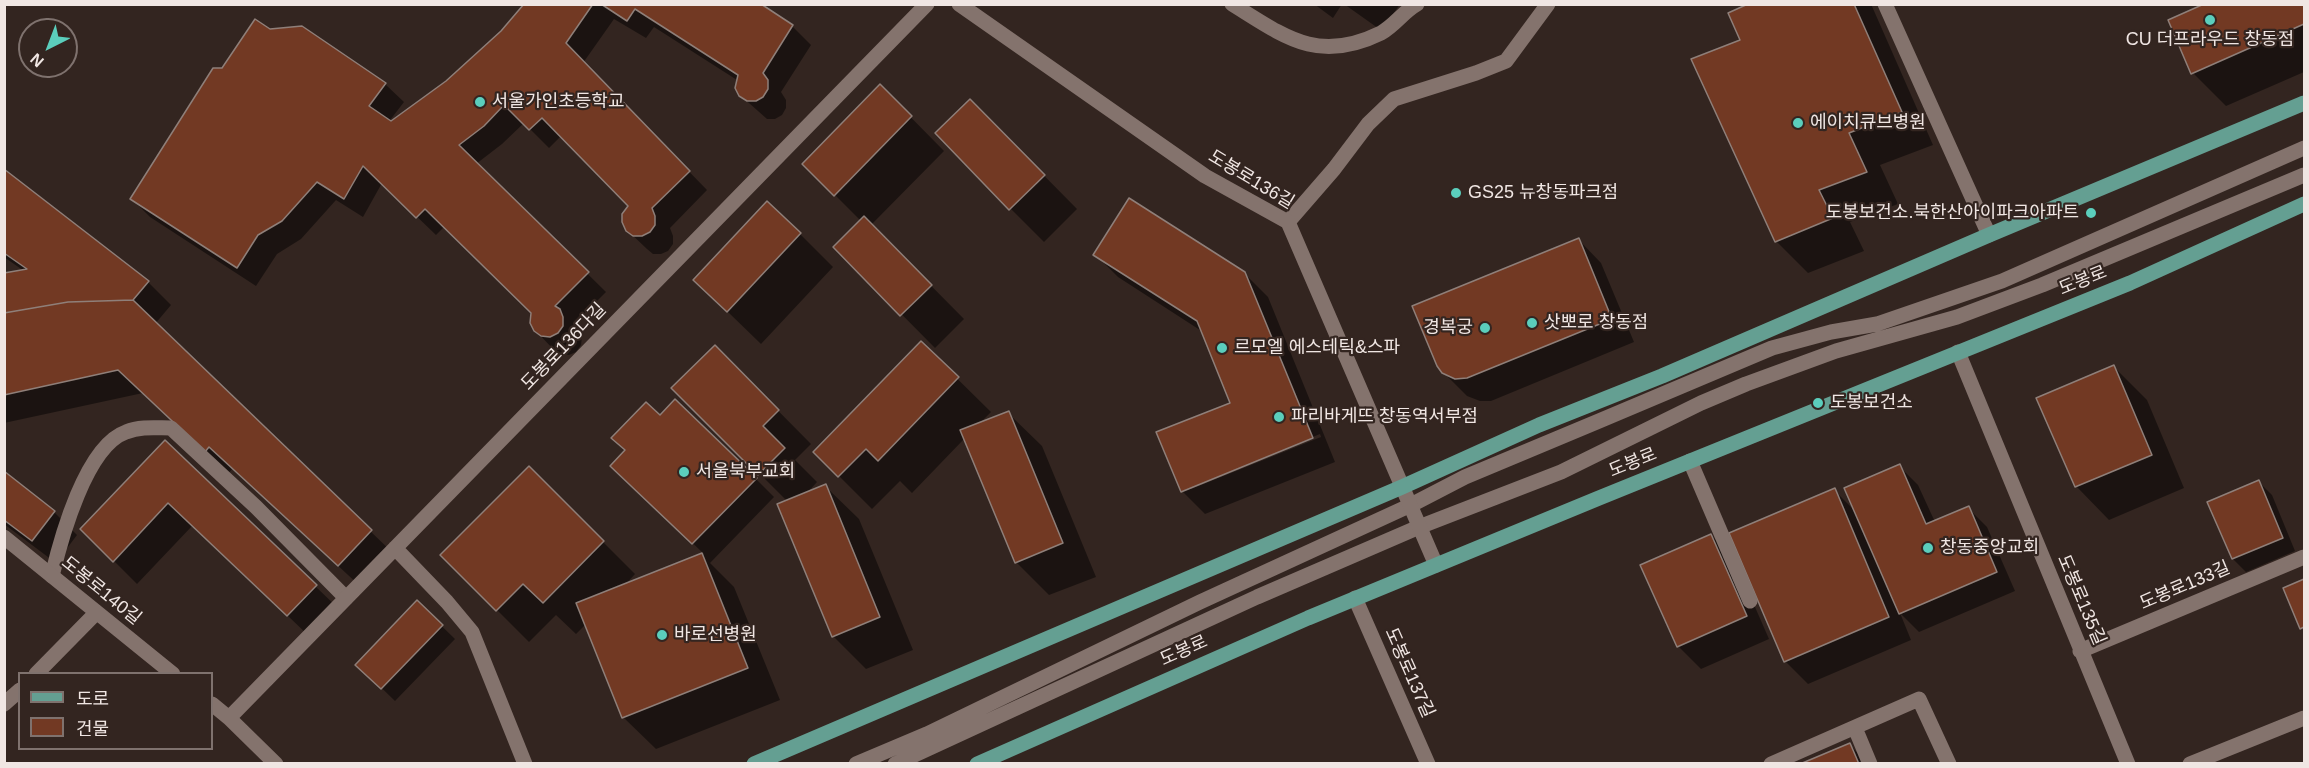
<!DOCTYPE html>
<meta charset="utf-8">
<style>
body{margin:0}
#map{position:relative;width:2309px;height:768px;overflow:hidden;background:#332520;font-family:Helvetica,"Noto Sans KR",sans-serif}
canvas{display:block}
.frame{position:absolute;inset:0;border:6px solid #f0e6e3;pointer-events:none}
.legend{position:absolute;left:18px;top:672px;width:195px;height:78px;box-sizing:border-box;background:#332520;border:2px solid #7f726e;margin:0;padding:8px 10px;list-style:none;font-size:18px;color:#f0e6e3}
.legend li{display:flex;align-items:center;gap:12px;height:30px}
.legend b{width:30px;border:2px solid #7f726e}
.north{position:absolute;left:18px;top:18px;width:60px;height:60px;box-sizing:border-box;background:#332520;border:2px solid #7f726e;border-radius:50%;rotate:222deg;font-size:16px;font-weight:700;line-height:24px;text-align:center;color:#f0e6e3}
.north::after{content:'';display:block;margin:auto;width:21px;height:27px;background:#5bcebc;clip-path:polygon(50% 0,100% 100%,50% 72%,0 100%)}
</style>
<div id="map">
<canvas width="2309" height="768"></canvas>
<div class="frame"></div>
<ul class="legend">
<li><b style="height:8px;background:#649f92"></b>도로</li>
<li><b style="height:16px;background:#723923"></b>건물</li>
</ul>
<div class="north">N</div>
</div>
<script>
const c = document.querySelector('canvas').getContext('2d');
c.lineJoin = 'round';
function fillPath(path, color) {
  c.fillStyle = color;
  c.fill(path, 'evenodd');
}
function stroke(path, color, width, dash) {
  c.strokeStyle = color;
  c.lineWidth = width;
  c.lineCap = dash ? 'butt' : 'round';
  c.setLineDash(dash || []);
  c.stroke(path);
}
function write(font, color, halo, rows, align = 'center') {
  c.font = font + ' Helvetica,"Noto Sans KR",sans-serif';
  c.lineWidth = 4.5;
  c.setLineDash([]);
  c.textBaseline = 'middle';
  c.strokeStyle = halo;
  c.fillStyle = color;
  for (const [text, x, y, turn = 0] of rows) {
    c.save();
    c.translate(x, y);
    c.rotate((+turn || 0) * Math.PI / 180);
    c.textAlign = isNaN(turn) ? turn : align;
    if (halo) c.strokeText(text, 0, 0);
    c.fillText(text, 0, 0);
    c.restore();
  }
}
fillPath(new Path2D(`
 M526 4H758L792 26 811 45 781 92 786 100V108L782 115 775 119H767L740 95 737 80 654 27 646 38 614 19 583 63 707 190 670 228 673 236V244L668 251 661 254H653L647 249 627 230 630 206 561 136 549 148 524 123 502 144 476 164 606 292 573 325 582 337 581 345 576 352 569 355 561 354 554 350 535 330 533 313 444 227 436 235 382 183 363 217 336 200 301 239 277 254 256 286 150 217 131 198 223 70 269 30 385 84 404 102 387 124 447 82 502 32Z
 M1314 4H1342L1333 18Z
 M1344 4H1400L1382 31Z
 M1752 4H1871L1933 145 1880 165 1898 204 1850 222 1864 251 1808 273 1776 241 1742 40Z
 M2208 4H2304V72L2226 106 2193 73Z
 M880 86 944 151 871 225 964 319 935 348 835 247 861 221 804 164Z
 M1003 134 1077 209 1044 242 1010 208Z
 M4 171 148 282 171 305 155 324 394 554 362 588 233 468 228 474 143 393 4 423V275L24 271 4 257Z
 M800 234 833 267 761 344 695 280Z
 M1578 239 1601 263 1634 342 1491 401H1480L1467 396 1443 372Z
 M1095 254 1244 273 1268 297 1335 462 1205 514 1182 491 1232 404 1203 332 1118 277ZM1320 434 1321 437 1191 489V486Z
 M921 343 991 412 978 425 1008 413 1042 446 1096 577 1049 595 1016 562 965 438 912 493 900 481 872 509 815 452Z
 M715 347 811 444 795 460 817 482 806 494 825 486 859 519 913 650 866 669 833 636 787 501 674 388Z
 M2113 366 2147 400 2184 488 2109 520 2076 486Z
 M660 417 756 479 774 497 710 563 734 587 780 700 656 749 623 717 586 624 576 634 556 615 529 642 442 555 529 468 635 574 624 586 704 554 631 484Z
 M165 442 339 609 311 638 193 525 137 584 82 529Z
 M1899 466 1918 485 1935 522 1968 508 1987 527 2015 591 1919 632 1900 613 1911 640 1808 684 1785 661 1834 490 1855 511Z
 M4 473 54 512 77 535 56 563 4 524Z
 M2259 482 2272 495 2295 551 2246 572 2233 559 2209 503Z
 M1711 535 1734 559 1769 639 1701 669 1678 646Z
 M2304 581V631L2285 589Z
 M417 602 455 639 395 701 357 664Z
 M1850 745 1868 764H1804Z`), '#0007');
const building = new Path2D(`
 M524 4H593L566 43 690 171 652 208 655 216V225L650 232 642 236H633L626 231 622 222V214L628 206 542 118 529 130 504 105 484 126 459 145 589 272 555 306 560 309 563 317V326L558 333 550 337 541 336 534 331 530 323 531 313 425 209 416 218 363 166 344 199 317 182 282 221 258 235 237 268 130 199 213 68H222L255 19 270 29 302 26 386 83 369 106 391 121 446 81 501 31Z
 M601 4H761L793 25 763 73 768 80V89L763 97 756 101H747L739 96 735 88 738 75 635 9 627 21Z
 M1748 4H1854L1902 112 1849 133 1867 172 1819 190 1833 218 1775 242 1691 59 1740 40 1728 13Z
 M2204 4H2304V24L2191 74 2168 20Z
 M880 84 912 116 834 196 802 164Z
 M970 99 1045 175 1009 210 935 133Z
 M4 169 149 281 133 300 68 302 4 313V273L27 269 4 253Z
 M1129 198 1245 272 1313 438 1181 492 1156 432 1230 403 1197 321 1093 255Z
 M767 201 801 233 727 312 693 280Z
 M864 216 932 285 900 316 833 247Z
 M1579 238 1612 319 1467 378 1455 379 1442 373 1437 366 1412 306Z
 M133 300 372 530 338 566 209 447 205 452 118 370 4 395V313L68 302Z
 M921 341 959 377 878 461 866 449 838 477 813 452Z
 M715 345 779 410 763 426 785 448 758 475 671 388Z
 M2114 365 2152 455 2075 487 2036 398Z
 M675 399 757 478 692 544 610 466 625 450 611 438 646 402 660 415Z
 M1009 411 1063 543 1015 563 960 430Z
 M165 440 317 585 287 616 168 503 113 562 80 529Z
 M1900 464 1926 524 1969 506 1997 572 1899 614 1844 488Z
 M529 466 604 541 543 603 523 584 496 611 440 555Z
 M4 471 55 511 32 541 4 520Z
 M2259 480 2283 538 2232 559 2207 502Z
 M826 484 880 617 832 637 777 504Z
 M1835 488 1889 617 1784 662 1729 533Z
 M1711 534 1747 616 1677 647 1640 565Z
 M702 553 748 668 622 718 576 603Z
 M2304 579V627L2300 629 2283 588Z
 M417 600 443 625 381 689 355 665Z
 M1850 743 1859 764H1800Z`);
fillPath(building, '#723923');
stroke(building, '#8f7f79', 1.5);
stroke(new Path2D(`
 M1232 4C1285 37 1318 64 1381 33 1395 25 1403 12 1417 4
 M1690 461 1750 601
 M52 576C61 538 86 446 126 432 141 426 156 428 171 428L256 507 346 598
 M856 764 927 734 1200 602 1411 505 1465 477 1599 421 1772 348 1831 332 1877 324 2002 281 2304 148
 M895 764 1257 597 1419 527 1561 472 1701 403 1746 384 1836 351 1957 317 2042 285 2304 175`), '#84736d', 15);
stroke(new Path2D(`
 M1885 4 1989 235
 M1288 222 1334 169 1368 124 1394 99 1476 73 1506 61 1548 4
 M1958 352 2128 764
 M4 537 173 674
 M395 548 447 602 472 632 525 764
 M1355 598 1428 764
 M2080 651 2304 557
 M36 674 96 613
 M4 704 20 690
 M212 704 229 718 276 764
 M229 718 927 4
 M1855 728 1870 764
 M1771 764 1919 699 1949 764
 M2190 764 2304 718`), '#84736d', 15);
stroke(new Path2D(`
 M959 4 1205 176 1288 222 1436 565`), '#84736d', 15);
stroke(new Path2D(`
 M754 764 1402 487 1539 425 1662 376 1989 235 2304 103
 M977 764 1308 618 1599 498 2130 283 2304 204`), '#649f92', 15);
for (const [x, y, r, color] of [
 [2210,20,6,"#5bcebc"],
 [480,102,6,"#5bcebc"],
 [1798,123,6,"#5bcebc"],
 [1456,193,6,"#5bcebc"],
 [2091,213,6,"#5bcebc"],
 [1532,323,6,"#5bcebc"],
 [1485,328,6,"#5bcebc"],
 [1222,348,6,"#5bcebc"],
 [1818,403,6,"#5bcebc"],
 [1279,417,6,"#5bcebc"],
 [684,472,6,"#5bcebc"],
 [1928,548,6,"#5bcebc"],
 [662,635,6,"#5bcebc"]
]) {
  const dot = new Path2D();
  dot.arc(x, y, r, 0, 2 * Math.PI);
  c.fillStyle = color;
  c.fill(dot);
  stroke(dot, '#332520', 2);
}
write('18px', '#f0e6e3', '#332520', [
 ["CU 더프라우드 창동점",2210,40,"center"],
 ["서울가인초등학교",492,102],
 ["에이치큐브병원",1810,123],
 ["GS25 뉴창동파크점",1468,193],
 ["도봉보건소.북한산아이파크아파트",2079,213,"right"],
 ["삿뽀로 창동점",1544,323],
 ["경복궁",1473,328,"right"],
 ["르모엘 에스테틱&스파",1234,348],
 ["도봉보건소",1830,403],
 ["파리바게뜨 창동역서부점",1291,417],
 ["서울북부교회",696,472],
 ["창동중앙교회",1940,548],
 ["바로선병원",674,635]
], 'left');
write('18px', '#f0e6e3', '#332520', [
 ["도봉로136길",1251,180,31],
 ["도봉로",2083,281,-22],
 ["도봉로136다길",564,347,-46],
 ["도봉로",1633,463,-22],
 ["도봉로133길",2185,586,-23],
 ["도봉로140길",101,591,39],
 ["도봉로135길",2081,600,67],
 ["도봉로",1184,651,-24],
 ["도봉로137길",1409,673,66]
]);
</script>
